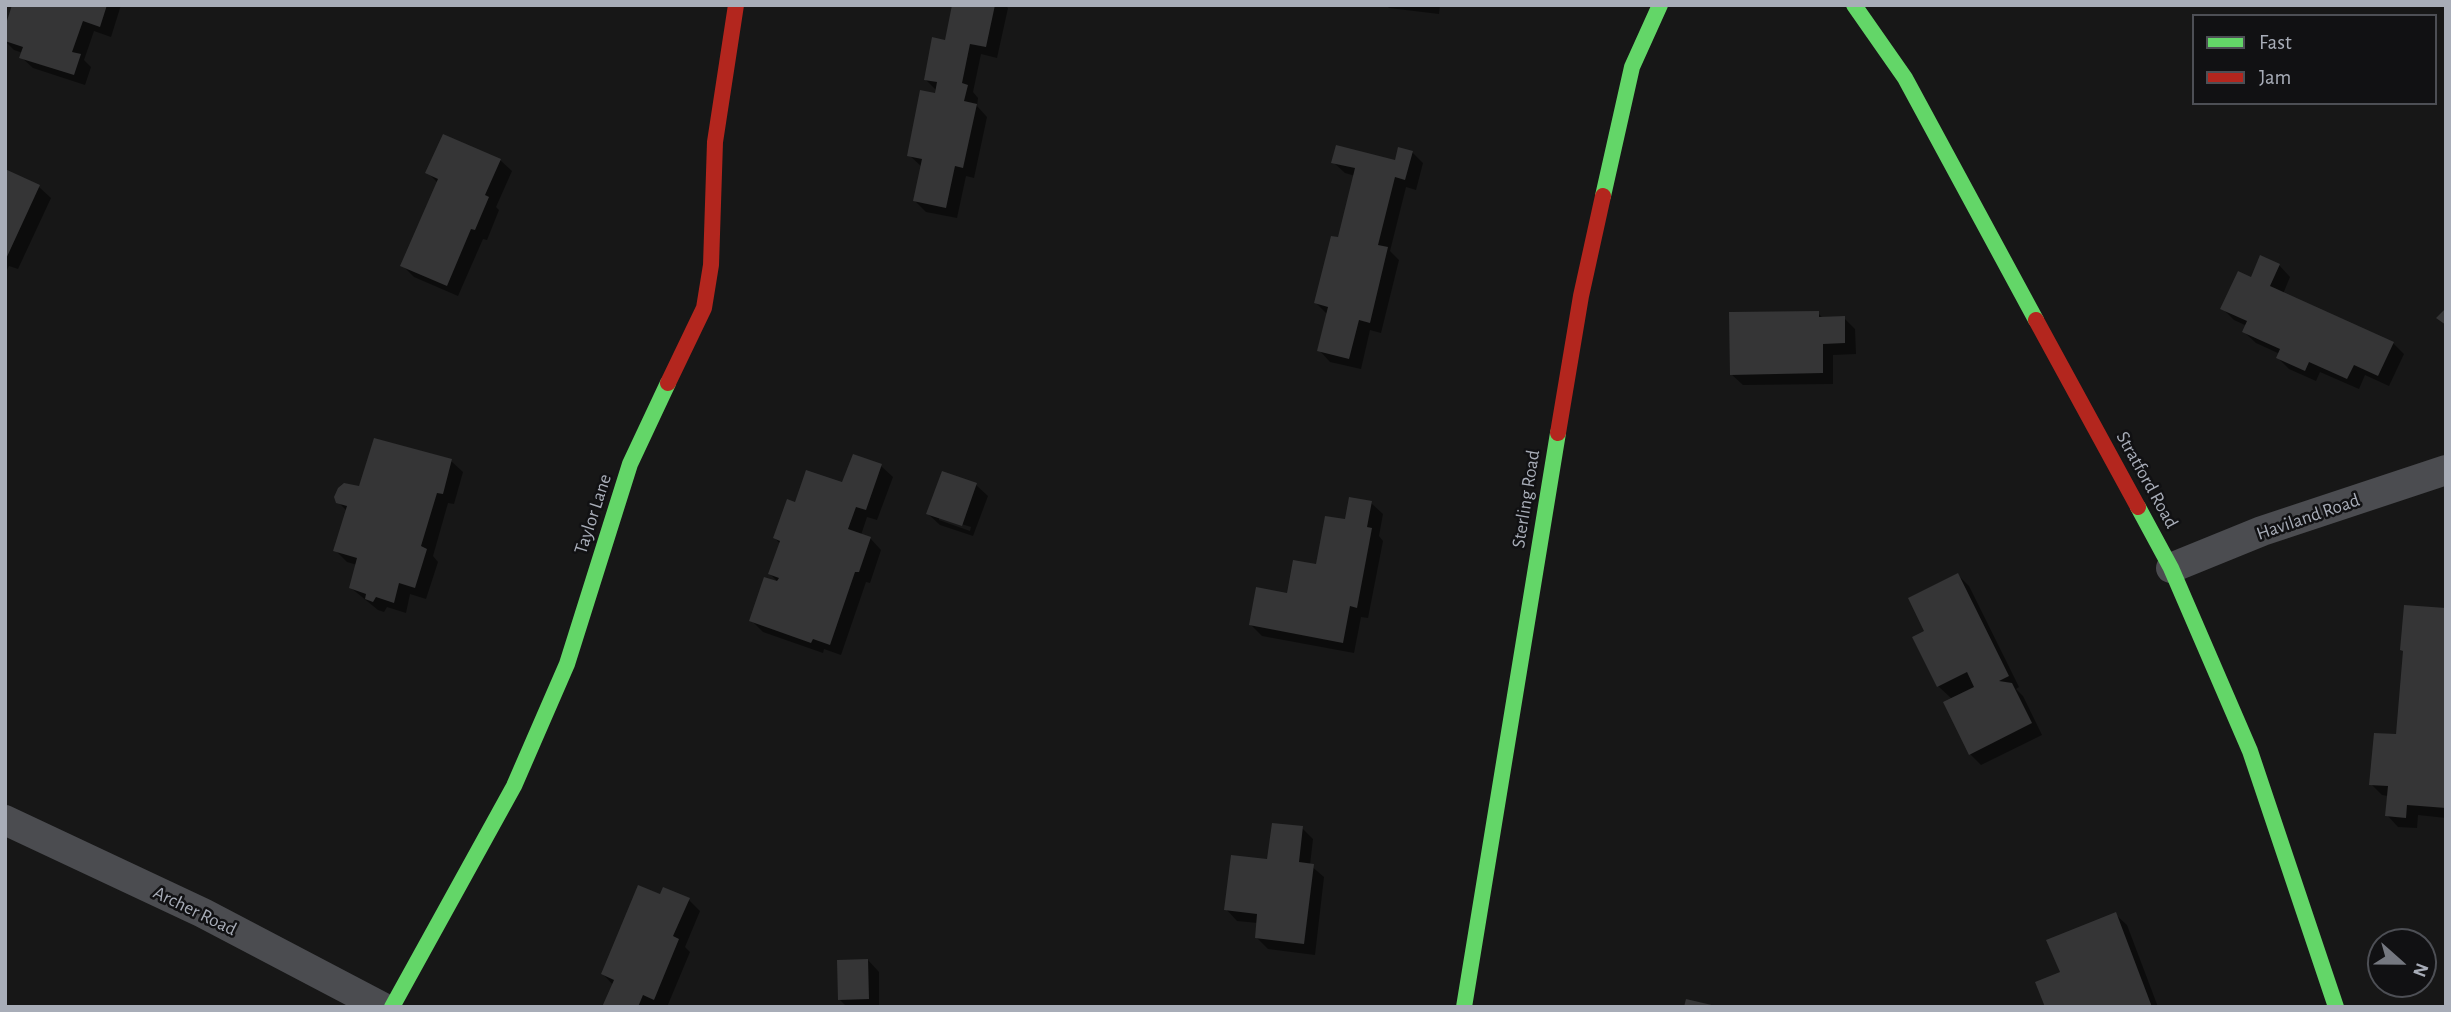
<!DOCTYPE html>
<style>
body{margin:0}
#map{position:relative;width:2451px;height:1012px;overflow:hidden;background:#171717;font-family:"Alegreya Sans",sans-serif}
canvas{display:block}
.frame{position:absolute;inset:0;border:7px solid #a8adb8;pointer-events:none}
.legend{position:absolute;left:2192px;top:14px;width:245px;height:91px;box-sizing:border-box;background:#111113;border:2px solid #4d4f55;margin:0;padding:9px 12px;list-style:none;font-size:21px;color:#a8adb8}
.legend li{display:flex;align-items:center;gap:14px;height:35px}
.legend b{width:35px;border:2px solid #4d4f55}
.north{position:absolute;left:2367px;top:928px;width:70px;height:70px;box-sizing:border-box;background:#111113;border:2px solid #4d4f55;border-radius:50%;rotate:111deg;font-size:19px;font-weight:700;line-height:28px;text-align:center;color:#a8adb8}
.north::after{content:'';display:block;margin:auto;width:24px;height:32px;background:#757880;clip-path:polygon(50% 0,100% 100%,50% 72%,0 100%)}
</style>
<div id="map">
<canvas width="2451" height="1012"></canvas>
<div class="frame"></div>
<ul class="legend">
<li><b style="height:9px;background:#63d668"></b>Fast</li>
<li><b style="height:9px;background:#b3261e"></b>Jam</li>
</ul>
<div class="north">N</div>
</div>
<script>
const c = document.querySelector('canvas').getContext('2d');
c.lineJoin = 'round';
function fillPath(path, color) {
  c.fillStyle = color;
  c.fill(path, 'evenodd');
}
function stroke(path, color, width, dash) {
  c.strokeStyle = color;
  c.lineWidth = width;
  c.lineCap = dash ? 'butt' : 'round';
  c.setLineDash(dash || []);
  c.stroke(path);
}
function write(font, color, halo, rows, align = 'center') {
  c.font = font + ' "Alegreya Sans",sans-serif';
  c.lineWidth = 5;
  c.setLineDash([]);
  c.textBaseline = 'middle';
  c.strokeStyle = halo;
  c.fillStyle = color;
  for (const [text, x, y, turn = 0] of rows) {
    c.save();
    c.translate(x, y);
    c.rotate((+turn || 0) * Math.PI / 180);
    c.textAlign = isNaN(turn) ? turn : align;
    if (halo) c.strokeText(text, 0, 0);
    c.fillText(text, 0, 0);
    c.restore();
  }
}
fillPath(new Path2D(`
 M14 5H121L111 37 94 31 84 60 91 67 85 85 33 68 21 57 23 53 14 50 5 41Z
 M954 5H1005L1008 8 997 58 981 54 973 92 978 98 977 106 987 117 974 178 966 176 957 218 926 212 915 201 922 167 909 155 936 95 937 91 925 79 947 42Z
 M1386 5H1440L1439 14 1389 8Z
 M1412 152 1423 163 1416 190 1406 187 1390 251 1399 260 1381 333 1370 330 1361 369 1330 362 1319 350 1328 315 1316 303 1339 240 1355 176 1345 173 1333 162H1396Z
 M500 160 512 171 496 207 499 210 487 240 483 239 458 296 414 277 402 265 438 183 428 173Z
 M5 171 39 187 51 198 18 269 9 266 5 274Z
 M2279 265 2290 277 2283 294 2393 343 2404 354 2389 386 2365 375 2359 389 2320 372 2316 381 2289 369 2278 358 2280 354 2256 343 2244 332 2247 326 2234 320 2222 308 2252 279Z
 M1818 313 1824 319 1844 318 1855 329 1856 354 1833 355V384L1743 385 1731 374Z
 M451 461 463 472 454 504 448 503 433 556 438 562 426 599 410 594 406 613 387 607 384 612 378 610 351 588 357 565 347 562 335 550 347 511 338 502 360 488Z
 M881 466 893 477 877 520 867 517 861 535 870 538 881 550 870 583 866 582 841 655 824 649 823 653 763 632 751 620 780 584 770 574 780 544 775 538 796 504Z
 M976 485 988 496 973 536 940 525 928 514ZM939 517 971 527 970 531 939 520Z
 M1371 503 1383 514 1379 536 1383 541 1368 618 1361 617 1354 653 1262 636 1250 624 1288 595 1318 566 1346 521Z
 M1958 575 1969 586 2019 687 2016 689 2023 696 2042 735 1981 765 1970 754 1952 699 1938 686 1926 632Z
 M2446 610V818L2418 815 2417 828 2398 827 2387 815 2388 796 2382 795 2371 784 2397 736Z
 M1302 828 1313 839 1310 865 1324 877 1315 955 1268 949 1256 937 1258 923 1237 921 1226 909 1268 861Z
 M661 897 689 900 700 911 685 947 690 952 667 1007H604L613 985 603 974Z
 M2115 914 2127 925 2158 1007H2047L2062 973Z
 M868 960 879 972V1007H847L839 999Z`), '#0007');
fillPath(new Path2D(`
 M12 5H107L100 27 83 21 72 52 81 54 74 75 19 58 23 47 5 41V27Z
 M952 5H995L986 47 970 44 962 83 968 85 964 101 977 104 963 168 955 166 946 208 913 201 922 159 907 156 920 90 935 93 937 82 924 80 932 37 945 40Z
 M443 134 501 159 485 195 489 197 475 230 471 229 447 286 400 266 438 179 425 173Z
 M1336 145 1395 160 1398 147 1413 151 1405 180 1395 177 1378 245 1388 247 1370 323 1359 320 1349 359 1317 351 1328 307 1314 303 1331 236 1338 237 1355 168 1331 163Z
 M5 169 40 185 5 261Z
 M2260 255 2280 264 2270 286 2394 342 2378 376 2354 365 2347 379 2309 362 2305 371 2276 358 2280 349 2242 332 2247 321 2220 309 2238 271 2251 277Z
 M2446 308V325L2436 318Z
 M1819 311V317L1845 316V343L1823 344V373L1730 375 1729 312Z
 M374 438 452 459 443 494 437 493 421 546 427 549 415 588 399 583 394 603 376 597 373 602 365 599 366 594 349 588 357 558 333 551 347 506 336 503 334 497 338 488 344 483 359 486Z
 M853 454 882 464 866 510 856 507 848 529 871 537 859 572H855L830 645 813 639 811 643 749 621 764 577 777 581 779 578 768 574 780 541 773 538 787 499 795 502 806 470 842 482Z
 M942 471 977 483 962 526 926 514Z
 M1349 497 1372 501 1367 527 1372 528 1357 608 1350 606 1343 643 1249 625 1256 587 1287 593 1293 560 1316 564 1325 516 1345 519Z
 M1958 573 2009 676 1999 681 2012 683 2032 723 1969 755 1943 702 1974 687 1967 672 1937 687 1912 637 1924 631 1908 598Z
 M2404 605 2446 608V808L2407 805 2406 818 2385 816 2388 786 2369 785 2374 733 2396 734 2403 651 2400 650Z
 M1272 823 1303 826 1299 862 1314 864 1304 944 1255 938 1257 914 1224 910 1231 855 1267 859Z
 M638 885 660 894 663 887 690 898 673 936 679 939 654 1000 643 995 638 1007H602L614 980 601 974Z
 M2116 912 2152 1007H2045L2035 982 2060 972 2046 940Z
 M868 959 869 999 838 1000 837 960Z
 M1686 999 1716 1006V1007H1684Z`), '#353536');
stroke(new Path2D(`
 M2171 568 2262 531 2446 470
 M5 820 203 913 382 1007`), '#4b4c50', 30);
stroke(new Path2D(`
 M1854 5 1905 78 2036 320
 M1603 196 1632 67 1660 5
 M2138 507 2171 568 2250 751 2336 1007
 M392 1007 514 786 567 664 630 464 668 383
 M1464 1007 1558 433`), '#63d668', 16);
stroke(new Path2D(`
 M2036 320 2138 507
 M668 383 704 308 711 265 715 142 736 5
 M1558 433 1581 296 1603 196`), '#b3261e', 16);
write('19px', '#a8adb8', '#111113', [
 ["Stratford Road",2147,480,61],
 ["Sterling Road",1526,499,-81],
 ["Taylor Lane",593,514,-72],
 ["Haviland Road",2308,517,-19],
 ["Archer Road",195,911,26]
]);
</script>
